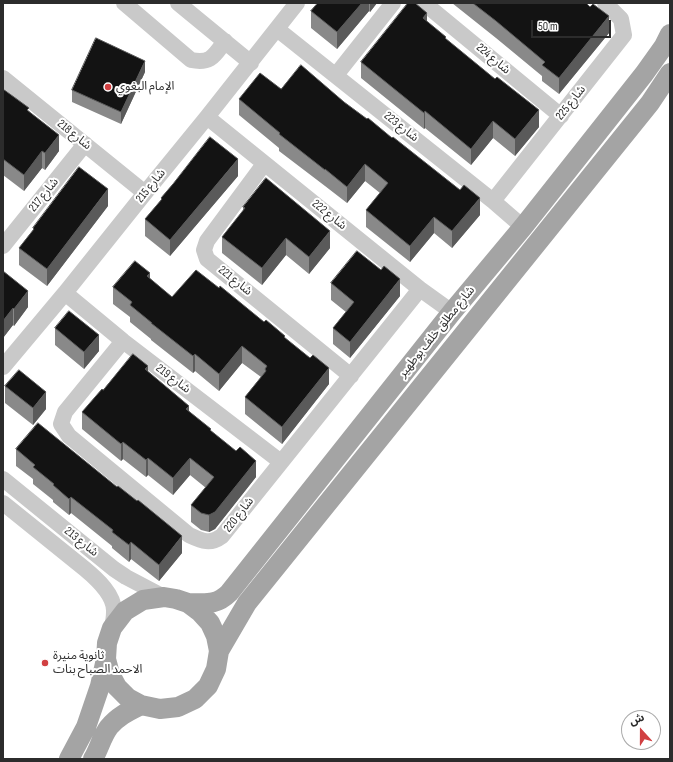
<!DOCTYPE html>
<meta charset="utf-8">
<style>
body{margin:0}
#map{position:relative;width:673px;height:762px;overflow:hidden;background:#fff;font-family:"Sofia Sans Condensed","Noto Sans Arabic",sans-serif}
canvas{display:block}
.frame{position:absolute;inset:0;border:4px solid #2c2c2c;pointer-events:none}
.north{position:absolute;left:621px;top:710px;width:40px;height:40px;box-sizing:border-box;background:#fff;border:1px solid #ababab;border-radius:50%;rotate:339deg;font-size:11px;font-weight:700;line-height:16px;text-align:center;color:#2c2c2c}
.north::after{content:'';display:block;margin:auto;width:14px;height:18px;background:#d14042;clip-path:polygon(50% 0,100% 100%,50% 72%,0 100%)}
.scale{position:absolute;left:531px;top:20px;width:80px;height:18px;box-sizing:border-box;border:2px solid #2c2c2c;border-top:0;padding-left:5px;font-size:12px;line-height:14px;white-space:nowrap;color:#2c2c2c;-webkit-text-stroke:3px #fff;paint-order:stroke}
</style>
<div id="map">
<canvas width="673" height="762"></canvas>
<div class="frame"></div>
<div class="north">ش</div>
<div class="scale">50 m</div>
</div>
<script>
const c = document.querySelector('canvas').getContext('2d');
c.lineJoin = 'round';
function stroke(path, color, width, dash) {
  c.strokeStyle = color;
  c.lineWidth = width;
  c.lineCap = dash ? 'butt' : 'round';
  c.setLineDash(dash || []);
  c.stroke(path);
}
function fillPath(path, color) {
  c.fillStyle = color;
  c.fill(path, 'evenodd');
}
function write(font, color, halo, rows, align = 'center') {
  c.font = font + ' "Sofia Sans Condensed","Noto Sans Arabic",sans-serif';
  c.lineWidth = 4;
  c.setLineDash([]);
  c.textBaseline = 'middle';
  c.strokeStyle = halo;
  c.fillStyle = color;
  for (const [text, x, y, turn = 0] of rows) {
    c.save();
    c.translate(x, y);
    c.rotate((+turn || 0) * Math.PI / 180);
    c.textAlign = isNaN(turn) ? turn : align;
    if (halo) c.strokeText(text, 0, 0);
    c.fillText(text, 0, 0);
    c.restore();
  }
}
stroke(new Path2D(`
 M124 3 191 60C211 64 214 56 225 41
 M178 3 251 63
 M424 3 561 116
 M277 29 493 201 523 227
 M336 75 393 3
 M3 78 145 193
 M207 117 420 289 452 312
 M264 164 207 241 204 250 207 259 351 376
 M493 201 624 35 621 19 605 3
 M3 246 85 144
 M65 293 123 341 281 462
 M123 341 65 412 61 424 69 436 189 535C202 541 210 545 222 536L420 289
 M3 367 65 293 145 193 207 117 297 3
 M3 479 114 569 126 577 164 597
 M3 503 85 569C97 579 115 595 114 612 114 618 113 623 112 628`), '#c9c9c9', 16);
stroke(new Path2D(`
 M188 603C205 603 216 606 229 593L452 312 523 227 644 74 664 46 670 34
 M219 651 247 603 650 103 670 73
 M69 759 86 727 100 686 106 659 107 643 112 628 125 611 143 600 164 597 176 599 188 603 200 612 210 623 216 636 219 651 216 669 208 686 195 699 178 707 160 709 141 705 128 698 117 687 110 674 106 659
 M93 759C99 749 102 736 109 727 118 716 129 711 141 705`), '#a4a4a4', 20);
fillPath(new Path2D(`
 M318 3H377L370 12 369 11 337 49 311 28V11Z
 M452 3H586L609 33 559 94 542 81V76L496 38Z
 M427 22 539 127 515 156 493 138 471 165 425 128 424 129 361 78V62Z
 M145 72 121 124 72 102V90Z
 M3 89 29 111 59 151 45 170 42 168 24 191 3 175Z
 M281 89 480 215 452 248 434 233 410 262 366 227V210L380 193 365 181 347 203 325 186 279 151V148L239 115V99Z
 M238 176 170 256 145 236V219L161 200V198L173 184Z
 M108 206 47 286 19 265V248L33 230V228Z
 M243 207 330 248 309 274 286 255 262 285 222 253V237L243 211Z
 M3 271 28 307 14 326 13 325 3 338Z
 M150 279 172 297 219 288 285 338 329 384 282 444 245 414V397L261 377 242 363 219 391 195 371 193 373 151 340V339L130 322V317L113 304V287Z
 M331 283 400 296 350 358 333 344V328L346 312 331 300Z
 M55 328 99 351 84 369 55 345Z
 M148 372 189 411 211 431 256 477 215 529 209 532 201 530 191 522V505L206 488 190 475 173 495 148 475 146 477 123 459 121 461 82 429V412L103 390Z
 M5 386 46 409 33 425 5 403Z
 M16 449 182 553 159 581 131 559 129 562 112 548V546L71 513 69 515 53 502V500L33 484V479L16 466Z`), '#898989');
fillPath(new Path2D(`
 M362 3H369V11L337 49V32Z
 M370 3H377L370 12Z
 M427 13V30L423 18Z
 M609 16V33L559 94V78Z
 M145 61V72L121 124V112Z
 M539 110V127L515 156V139Z
 M425 111V128L424 129V113Z
 M493 121V138L471 165V149Z
 M59 135V151L45 170V153Z
 M42 151V168L24 191V175Z
 M238 159V176L170 256V240Z
 M365 164V181L347 203V187Z
 M108 189V206L47 286V269Z
 M4 194V211L3 212V195Z
 M480 198V215L452 248V231Z
 M434 217V233L410 262V246Z
 M330 231V248L309 274V257Z
 M286 238V255L262 285V268Z
 M150 273V289L147 276Z
 M400 279V296L350 358V342Z
 M28 291V307L14 326V309Z
 M13 308V325L3 338V321Z
 M99 335V351L84 369V352Z
 M242 346V363L219 391V374Z
 M195 354V371L193 373V356Z
 M148 366V383L145 369Z
 M329 368V384L282 444V427Z
 M46 392V409L33 425V408Z
 M189 406V422L186 409Z
 M123 442V459L121 461V444Z
 M148 458V475L146 477V460Z
 M190 458V475L173 495V478Z
 M256 461V477L215 529 209 532V515Z
 M71 497V513L69 515V499Z
 M182 536V553L159 581V565Z
 M131 542V559L129 562V545Z`), '#5a5a5a');
const building = new Path2D(`
 M318 3H362L337 32 311 11Z
 M408 3H415L427 13 423 18 446 37 445 38 495 79 497 77 539 110 515 139 493 121 471 149 425 111 424 113 361 62Z
 M473 3H586L590 7 593 4 609 16 559 78 542 65 545 62 496 21Z
 M96 38 145 61 121 112 72 90Z
 M301 65 344 102 367 119 368 118 392 138 393 137 460 190 464 185 480 198 452 231 434 217 410 246 366 210 388 183 365 164 347 187 325 169V170L279 134 280 133 239 99 260 73 281 89Z
 M3 89 29 108 27 110 59 135 45 153 42 151 24 175 3 159Z
 M210 137 238 159 170 240 145 219 162 199 161 198 173 184Z
 M79 167 108 189 47 269 19 248 34 229 33 228Z
 M266 178 330 231 309 257 286 238 262 268 222 237 245 208 243 207Z
 M357 251 381 270 384 266 400 279 350 342 333 328 354 302 331 283Z
 M135 261 150 273 147 276 172 297 196 270 219 288 220 286 264 322 266 320 285 336 284 337 310 358 313 355 329 368 282 427 245 397 266 371 265 369 267 366 242 346 219 374 195 354 193 356 151 323H152L130 305 132 302 113 287Z
 M3 271 28 291 14 309 13 308 3 321Z
 M69 311 99 335 84 352 55 328Z
 M133 354 148 366 145 369 189 406 186 409 211 429 210 430 236 451 240 447 256 461 215 512 209 515 201 513 191 505 214 477 190 458 173 478 148 458 146 460 123 442 121 444 82 412 102 389 103 390Z
 M19 370 46 392 33 408 5 386Z
 M38 423 117 487 118 486 137 501 138 500 182 536 159 565 131 542 129 545 112 532 113 530 71 497 69 499 53 485 54 484 33 467 35 465 16 449Z`);
fillPath(building, '#131313');
stroke(building, '#5a5a5a', 1);
for (const [x, y, r, color] of [
 [108,87,4,"#d14042"],
 [45,663,4,"#d14042"]
]) {
  const dot = new Path2D();
  dot.arc(x, y, r, 0, 2 * Math.PI);
  c.fillStyle = color;
  c.fill(dot);
  stroke(dot, '#fff', 1.5);
}
write('12px', '#2c2c2c', '#fff', [
 ["شارع 224",493,59,40],
 ["شارع 225",571,103,-52],
 ["شارع 223",401,127,39],
 ["شارع 218",74,135,39],
 ["شارع 215",151,186,-51],
 ["شارع 217",44,195,-51],
 ["شارع 222",329,215,39],
 ["شارع 221",235,281,39],
 ["شارع مطلق خلف بوطهير",437,332,-51],
 ["شارع 219",173,379,37],
 ["شارع 220",239,515,-52],
 ["شارع 213",81,542,39]
]);
write('12px', '#2c2c2c', '#fff', [
 ["الإمام البغوي",116,87],
 ["ثانوية منيرة",53,656],
 ["الاحمد الصباح بنات",53,670]
], 'left');
</script>
